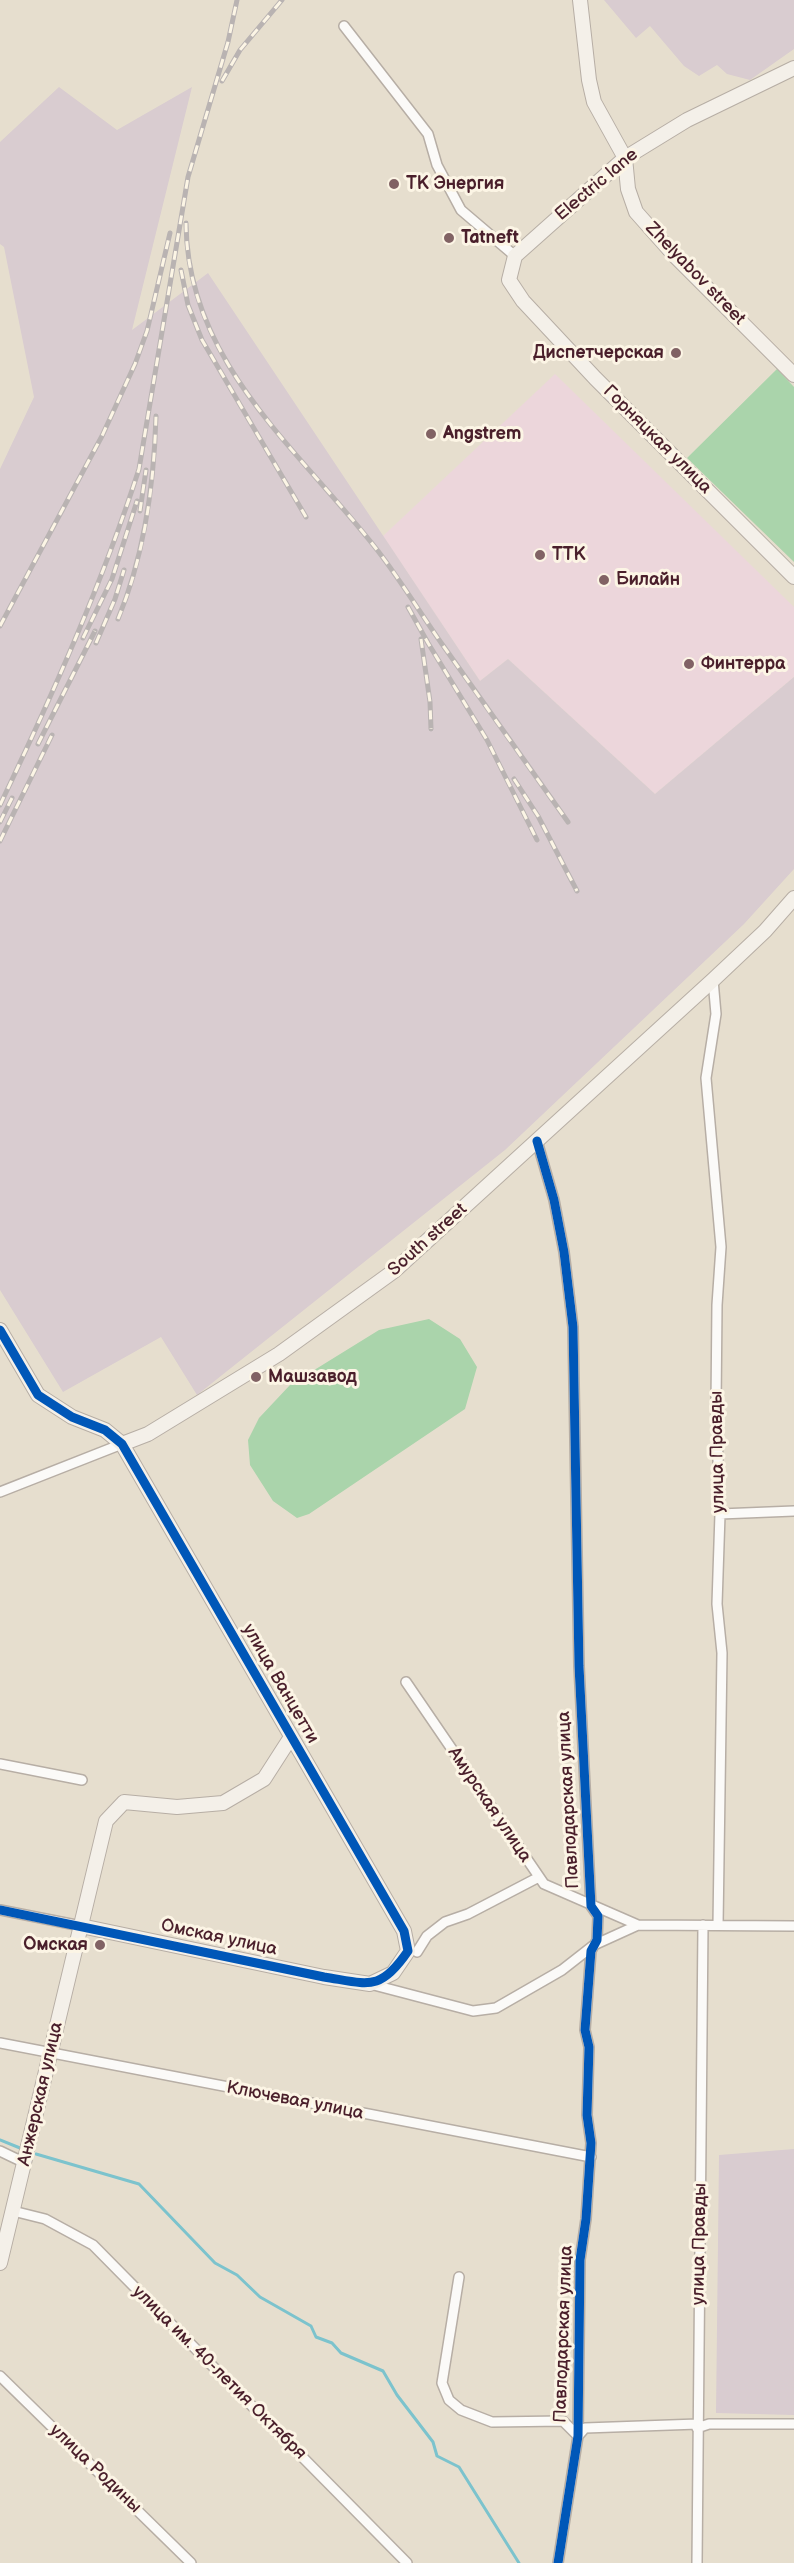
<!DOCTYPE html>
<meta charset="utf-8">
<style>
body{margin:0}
canvas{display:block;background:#e6dece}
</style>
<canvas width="794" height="2563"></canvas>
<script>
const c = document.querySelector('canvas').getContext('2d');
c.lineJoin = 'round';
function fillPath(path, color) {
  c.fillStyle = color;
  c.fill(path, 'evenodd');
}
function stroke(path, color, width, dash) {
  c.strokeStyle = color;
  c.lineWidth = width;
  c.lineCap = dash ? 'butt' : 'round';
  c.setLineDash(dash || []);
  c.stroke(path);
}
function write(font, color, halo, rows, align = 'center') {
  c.font = font + ' "Balsamiq Sans",sans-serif';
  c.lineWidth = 6;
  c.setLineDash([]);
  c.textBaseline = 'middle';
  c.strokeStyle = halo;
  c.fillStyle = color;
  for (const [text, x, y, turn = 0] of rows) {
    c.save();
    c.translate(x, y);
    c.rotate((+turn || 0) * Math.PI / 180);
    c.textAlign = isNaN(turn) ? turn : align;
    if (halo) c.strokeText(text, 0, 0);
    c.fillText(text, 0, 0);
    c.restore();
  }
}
fillPath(new Path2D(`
 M555 374 794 607V677L655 794 508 659 480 681 383 536Z`), '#ecd6db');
fillPath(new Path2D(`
 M604 0H794V49L750 80 727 74 717 65 699 76 684 66 650 26 636 38Z
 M59 87 117 130 192 87 132 330 208 273 480 681 508 659 655 794 794 677V869L744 924 505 1150 197 1395 161 1337 63 1392 0 1290V469L34 397 4 247 0 244V142Z
 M794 2149V2415L716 2413 719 2155Z`), '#d9ccd0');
fillPath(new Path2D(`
 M777 369 794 387V562L687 458Z
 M429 1319 460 1339 477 1367 465 1409 309 1514 297 1518 273 1501 250 1465 248 1440 259 1418 290 1385 379 1330Z`), '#aad4ab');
stroke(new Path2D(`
 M0 2140 20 2148
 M36 2154 139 2184 215 2263 237 2275 260 2297 311 2326 316 2337 332 2343 341 2353 383 2371 397 2395 433 2442 437 2456 459 2467 519 2563`), '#7cc3cd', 3);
const street = new Path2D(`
 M344 26 428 134 437 165 461 210 515 256
 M713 980 716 1014 706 1078 721 1247 717 1305 716 1405 720 1514 717 1604 722 1653 718 1925
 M537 1141 554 1200 564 1252 573 1327 579 1666 591 1906 598 1916 597 1940 591 1951 585 2030 589 2047 587 2115 591 2143 586 2219 580 2260 578 2436 558 2563
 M0 1492 122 1444
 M720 1514 794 1511
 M406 1682 544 1884 638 1925 794 1926
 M0 1764 82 1780
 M0 1910 81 1926
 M417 1952 427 1936 445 1922 468 1914 539 1877
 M370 1984 473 2011 496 2008 562 1970 594 1945 638 1925
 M0 2043 591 2157
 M0 2151 25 2163
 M13 2211 45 2219 93 2245 407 2563
 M459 2277 442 2383 449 2400 461 2410 492 2422 563 2421 578 2436 585 2428 698 2424
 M0 2376 191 2563
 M697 2428 709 2424H794
 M697 2563 703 1925`);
const secondary = new Path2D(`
 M580 0 589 80 594 102 625 158 628 189 636 212 675 256 794 375
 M794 68 687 120 625 158 515 256 509 280 523 301 595 378 794 577
 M0 1330 38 1395 72 1417 105 1430 122 1444 404 1931 408 1951 393 1973 370 1984 324 1977 81 1926
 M122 1444 148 1434 279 1354 394 1271 713 980 765 931 794 898
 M0 2263 106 1821 124 1802 177 1807 223 1803 264 1779 291 1737`);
stroke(street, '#b7aea5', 12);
stroke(secondary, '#b7aea5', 16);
stroke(street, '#fbfaf8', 9);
stroke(secondary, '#f4f0e9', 14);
const rail = new Path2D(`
 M222 81 240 50 282 0
 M186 223C187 363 299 449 378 551 401 581 421 614 442 644 484 704 526 763 568 822
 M181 270 188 305 202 340 306 517
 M140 511 146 470
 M408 607 428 643 487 740 537 840
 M118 619C145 554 154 485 156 416
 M0 626 102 436 135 364 147 331 170 233
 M83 638 112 579 137 501
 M421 639 430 702 431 729
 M96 643 115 599 124 570
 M38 744 95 631
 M514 779 538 816 577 891
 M0 805C52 696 102 584 139 469L188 177 228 42 237 0
 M0 822 12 798
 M0 841 52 735`);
stroke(rail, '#b9b3b2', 5);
stroke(rail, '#fcf5e5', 3, [9]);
stroke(new Path2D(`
 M537 1141 554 1200 564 1252 573 1327 579 1666 591 1906 598 1916 597 1940 591 1951 585 2030 589 2047 587 2115 591 2143 586 2219 580 2260 578 2436 558 2563
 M0 1330 38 1395 72 1417 105 1430 122 1444 404 1931 408 1951C380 1992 369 1984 324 1977L0 1910`), '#0057b8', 9);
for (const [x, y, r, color] of [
 [394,184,6,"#816264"],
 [449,238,6,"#816264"],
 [676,353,6,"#816264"],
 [431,434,6,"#816264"],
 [540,555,6,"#816264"],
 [604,580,6,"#816264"],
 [689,664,6,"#816264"],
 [256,1377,6,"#816264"],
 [100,1945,6,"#816264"]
]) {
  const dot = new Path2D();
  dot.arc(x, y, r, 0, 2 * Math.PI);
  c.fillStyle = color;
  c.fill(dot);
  stroke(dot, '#fcf5e5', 2);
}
write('bold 18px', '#4a1f2b', '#fcf5e5', [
 ["ТК Энергия",406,184],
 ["Tatneft",461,238],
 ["Диспетчерская",664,353,"right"],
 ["Angstrem",443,434],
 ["ТТК",552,555],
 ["Билайн",616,580],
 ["Финтерра",701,664],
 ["Машзавод",268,1377],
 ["Омская",88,1945,"right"]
], 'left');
write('18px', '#4a1f2b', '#fcf5e5', [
 ["Electric lane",597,185,-40],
 ["Zhelyabov street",695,274,46],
 ["Горняцкая улица",657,440,45],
 ["South street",428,1240,-42],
 ["улица Правды",718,1452,-91],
 ["улица Ванцетти",280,1684,60],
 ["Павлодарская улица",569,1800,-93],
 ["Амурская улица",489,1805,56],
 ["Омская улица",219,1938,12],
 ["Анжерская улица",41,2094,-77],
 ["Ключевая улица",295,2101,11],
 ["улица Правды",700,2244,-89],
 ["Павлодарская улица",564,2334,-88],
 ["улица им. 40-летия Октября",219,2373,45],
 ["улица Родины",95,2469,44]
]);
</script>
